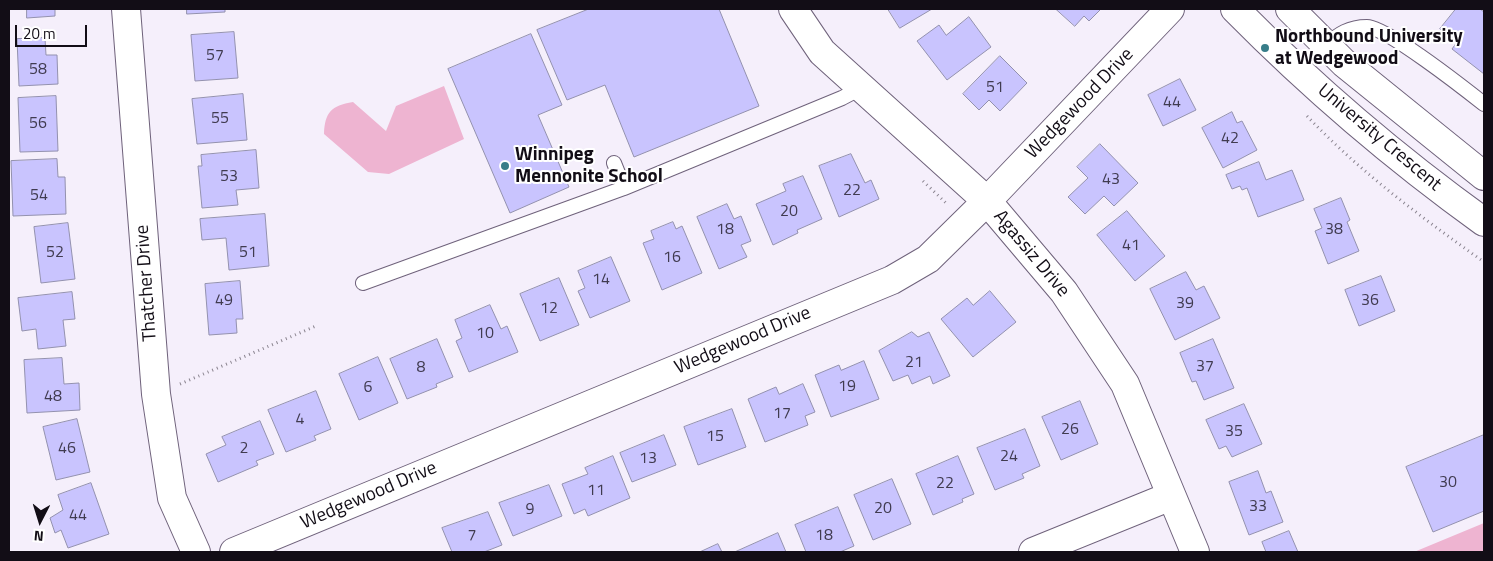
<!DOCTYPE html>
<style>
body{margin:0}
#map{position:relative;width:1493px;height:561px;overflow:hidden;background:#f5effb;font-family:"Titillium Web",sans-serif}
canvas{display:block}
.frame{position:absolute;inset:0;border:10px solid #120d16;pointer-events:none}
.north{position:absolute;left:15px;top:496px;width:50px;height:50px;-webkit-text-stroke:4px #fff;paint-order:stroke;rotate:185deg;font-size:14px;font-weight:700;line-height:20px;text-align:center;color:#120d16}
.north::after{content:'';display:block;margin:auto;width:18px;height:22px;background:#120d16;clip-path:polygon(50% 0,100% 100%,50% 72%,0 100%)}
.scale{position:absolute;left:15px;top:25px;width:72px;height:22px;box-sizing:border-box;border:2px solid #120d16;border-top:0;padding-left:6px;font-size:15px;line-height:18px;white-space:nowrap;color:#120d16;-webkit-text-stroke:4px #fff;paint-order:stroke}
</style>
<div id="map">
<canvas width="1493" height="561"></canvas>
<div class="frame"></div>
<div class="north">N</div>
<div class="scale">20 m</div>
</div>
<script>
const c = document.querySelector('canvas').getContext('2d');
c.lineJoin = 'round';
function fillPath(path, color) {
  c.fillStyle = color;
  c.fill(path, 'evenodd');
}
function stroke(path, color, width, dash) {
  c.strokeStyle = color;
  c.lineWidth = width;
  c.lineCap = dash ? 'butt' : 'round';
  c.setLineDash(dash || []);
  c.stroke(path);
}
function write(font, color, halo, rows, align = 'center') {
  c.font = font + ' "Titillium Web",sans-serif';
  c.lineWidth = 4;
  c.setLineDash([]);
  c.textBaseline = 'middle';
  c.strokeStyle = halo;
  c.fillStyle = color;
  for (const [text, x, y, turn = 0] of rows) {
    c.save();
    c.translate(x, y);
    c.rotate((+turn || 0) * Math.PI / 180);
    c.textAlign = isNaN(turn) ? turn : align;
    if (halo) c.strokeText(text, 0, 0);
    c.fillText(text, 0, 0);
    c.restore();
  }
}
fillPath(new Path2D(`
 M444 86 464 139 389 174 368 172 324 134C325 112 331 106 353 102L386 131 396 106Z
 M1484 523V552H1414Z`), '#eeb4d1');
const building = new Path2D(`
 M27 9H55V16L27 18Z
 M187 9H225V12L187 14Z
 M589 9H719L759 106 634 157 605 85 567 100 537 30Z
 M888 9H932L900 28Z
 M1056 9H1101L1089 21 1084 16 1075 26Z
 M1456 9H1480L1484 12V74L1452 49 1457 42 1440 29Z
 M969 17 991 47 947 80 917 41 939 25 946 35Z
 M234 32 238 78 195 81 191 35Z
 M531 34 562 105 538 115 569 187 510 213 448 69Z
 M45 38 46 55H57L58 84 19 86 17 39Z
 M1000 56 1027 83 1000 111 989 100 979 110 963 94Z
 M1180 79 1196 110 1163 126 1148 95Z
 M243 94 247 140 197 144 192 99Z
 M56 96 58 151 20 152 18 98Z
 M1232 112 1237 123 1242 121 1257 150 1223 168 1202 128Z
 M1100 144 1138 183 1114 206 1104 196 1085 214 1068 197 1088 178 1077 167Z
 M256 150 259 188 236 190 238 205 202 208 198 166H202L201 155Z
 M851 154 865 183 871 180 879 199 839 217 819 166Z
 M57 159 58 177H65L66 214 13 216 11 161Z
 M1259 162 1266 180 1292 170 1304 200 1258 217 1247 188 1242 190 1240 186 1232 189 1226 175Z
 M803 176 822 219 797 230 798 233 773 245 756 204 786 191 783 184Z
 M1341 198 1350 220 1347 222 1359 251 1328 264 1315 231 1322 228 1314 209Z
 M727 204 734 219 741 216 751 241 741 245 747 257 719 269 697 217Z
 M1127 211 1165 256 1135 281 1097 235Z
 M265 214 269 266 229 270 226 238 202 240 200 219Z
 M673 222 676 229 682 226 702 273 662 290 643 243 654 239 651 231Z
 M68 223 75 279 41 283 34 227Z
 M611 257 630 301 590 318 578 291 585 288 578 271Z
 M1186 272 1196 290 1204 286 1220 318 1175 340 1150 289Z
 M1381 276 1395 311 1359 326 1345 290Z
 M559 278 579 325 540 341 520 294Z
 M240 281 243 319H236L237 333 209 335 205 284Z
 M990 291 1016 322 973 357 941 319 967 298 973 305Z
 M72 292 75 319 63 320 66 346 38 349 36 329 22 331 18 298Z
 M490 305 501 329 507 326 518 352 469 372 456 341 462 338 455 320Z
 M912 332 918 337 929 332 950 376 933 384 930 376 912 384 908 375 893 381 879 351Z
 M437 339 453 377 436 384 437 387 407 399 390 359Z
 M1213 339 1234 388 1204 400 1196 381 1192 382 1180 353Z
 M378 357 398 403 359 420 339 374Z
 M62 358 64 384 79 383 80 410 27 413 24 360Z
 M864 361 879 399 831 417 815 375 839 365 841 370Z
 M803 384 815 412 805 416 808 425 765 442 748 399 776 387 779 394Z
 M316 391 331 429 314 436 316 440 286 452 268 410Z
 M1080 401 1098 444 1061 460 1042 417Z
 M1244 404 1262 444 1232 457 1226 446 1219 449 1206 420Z
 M732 409 746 447 698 465 684 427Z
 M77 419 90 472 56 480 43 427Z
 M260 421 274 454 256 461 258 465 218 482 206 454 226 445 222 437Z
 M1025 429 1040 466 1022 474 1024 478 995 490 977 448Z
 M664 435 676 465 632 482 620 453Z
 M1484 435V511L1433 532 1406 467Z
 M613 456 630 498 588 516 585 509 574 514 562 484 588 474 585 468Z
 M958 456 974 494 962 499 963 502 933 515 916 474Z
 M1258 471 1266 493 1271 491 1283 522 1249 535 1229 482Z
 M892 479 911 524 873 540 854 495Z
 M91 483 109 534 68 548 61 530 55 533 50 518 63 510 58 495Z
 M549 485 562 516 513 536 499 503Z
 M838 507 854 546 840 552H806L795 525Z
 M488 512 502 545 484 552H452L442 528Z
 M1289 531 1298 552H1266L1262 542Z
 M778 533 786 552H735Z
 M718 544 722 552H700Z`);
fillPath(building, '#c9c4fe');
stroke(building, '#9391ae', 1);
const lane = new Path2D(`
 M1326 45C1339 34 1349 27 1367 27 1386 27 1465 89 1484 104
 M614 163 624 188
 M363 283 624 188 842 98 863 87`);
const street = new Path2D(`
 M126 9 156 394 172 498 196 552
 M793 9 822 52 987 201 1064 292 1125 384 1195 552
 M234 552 892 280 928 259 987 201 1170 9
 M1033 552 1171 496`);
const secondary = new Path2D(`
 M1235 9C1312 87 1395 158 1484 222
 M1290 9 1344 63 1484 176`);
stroke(lane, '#6f627b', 16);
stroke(street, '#6f627b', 30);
stroke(secondary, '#6f627b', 30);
stroke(new Path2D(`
 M1307 116C1360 172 1421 217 1484 262
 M923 181 947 204
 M180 384 316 326`), '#8b8590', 3, [1, 4]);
stroke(lane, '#fff', 14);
stroke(street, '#fff', 28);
stroke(secondary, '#fff', 28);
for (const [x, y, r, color] of [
 [1265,48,5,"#377d89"],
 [505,166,5,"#377d89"]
]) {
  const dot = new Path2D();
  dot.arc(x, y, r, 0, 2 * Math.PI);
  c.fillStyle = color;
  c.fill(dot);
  stroke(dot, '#fff', 2);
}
write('16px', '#403b50', null, [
 ["57",215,56],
 ["58",38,70],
 ["51",995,88],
 ["44",1172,103],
 ["55",220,119],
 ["56",38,124],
 ["42",1230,139],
 ["53",229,177],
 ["43",1111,180],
 ["22",852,191],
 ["54",39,196],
 ["20",789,212],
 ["18",725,230],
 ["38",1334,230],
 ["41",1131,246],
 ["52",55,253],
 ["51",248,253],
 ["16",672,258],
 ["14",601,280],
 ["49",224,301],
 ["36",1370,301],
 ["39",1185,304],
 ["12",549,309],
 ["10",485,334],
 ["21",914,363],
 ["37",1205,367],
 ["8",421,368],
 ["19",847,387],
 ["6",368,388],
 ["48",53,397],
 ["17",782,414],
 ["4",300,420],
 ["26",1070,430],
 ["35",1234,432],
 ["15",715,437],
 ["46",67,449],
 ["2",244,449],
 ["24",1009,457],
 ["13",648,459],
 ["30",1448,483],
 ["22",945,484],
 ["11",596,491],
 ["33",1258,507],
 ["20",883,509],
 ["9",530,510],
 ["44",78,516],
 ["7",472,536],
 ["18",824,536]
]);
write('bold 19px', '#120d16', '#fff', [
 ["Northbound University",1275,37],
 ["at Wedgewood",1275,59],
 ["Winnipeg",515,155],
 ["Mennonite School",515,177]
], 'left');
write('19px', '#120d16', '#fff', [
 ["Wedgewood Drive",1080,104,-46],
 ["University Crescent",1379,138,40],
 ["Agassiz Drive",1031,254,50],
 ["Thatcher Drive",147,283,-94],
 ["Wedgewood Drive",743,341,-23],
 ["Wedgewood Drive",369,496,-23]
]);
</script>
